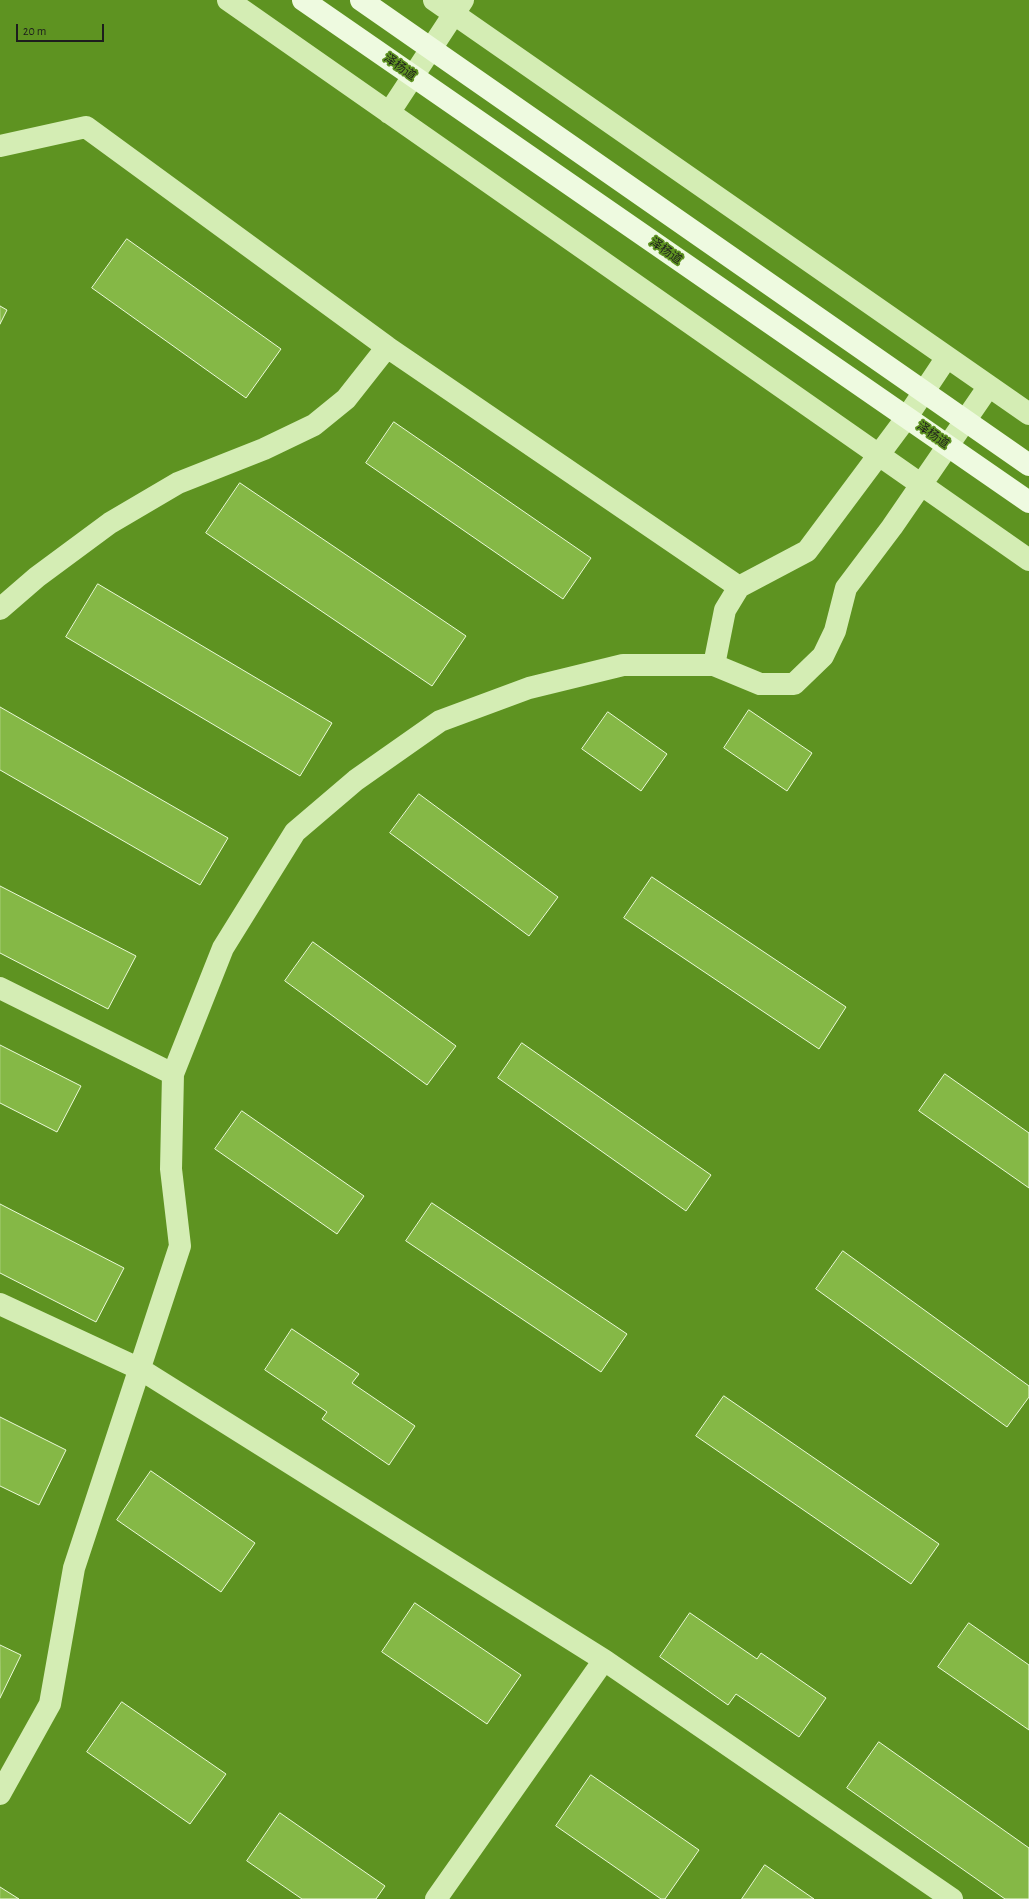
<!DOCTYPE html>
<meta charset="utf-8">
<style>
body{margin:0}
#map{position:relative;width:1029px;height:1899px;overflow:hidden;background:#5e9321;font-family:"Alegreya Sans",sans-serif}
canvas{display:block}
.scale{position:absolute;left:16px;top:24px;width:88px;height:18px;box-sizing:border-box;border:2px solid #1d1d1d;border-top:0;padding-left:5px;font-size:12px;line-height:14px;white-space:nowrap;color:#1d1d1d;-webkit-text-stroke:3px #5e9321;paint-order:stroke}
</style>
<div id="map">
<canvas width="1029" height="1899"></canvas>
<div class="scale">20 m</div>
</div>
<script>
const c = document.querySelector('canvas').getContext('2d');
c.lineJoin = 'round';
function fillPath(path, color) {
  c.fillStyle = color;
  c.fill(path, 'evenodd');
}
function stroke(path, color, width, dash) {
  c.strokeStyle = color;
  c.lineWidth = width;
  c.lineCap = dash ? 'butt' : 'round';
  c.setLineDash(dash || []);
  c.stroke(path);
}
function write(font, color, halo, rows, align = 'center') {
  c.font = font + ' "Alegreya Sans","Noto Sans SC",sans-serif';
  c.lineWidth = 3.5;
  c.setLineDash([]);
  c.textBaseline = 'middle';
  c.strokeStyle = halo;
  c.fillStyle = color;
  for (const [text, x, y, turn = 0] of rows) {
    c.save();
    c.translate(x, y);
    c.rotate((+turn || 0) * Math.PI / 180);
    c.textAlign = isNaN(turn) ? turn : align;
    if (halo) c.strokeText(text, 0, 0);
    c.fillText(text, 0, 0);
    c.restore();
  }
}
const building = new Path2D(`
 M127 239 281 349 246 398 92 288Z
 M0 306 7 310 0 324Z
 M394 422 591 558 563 599 366 463Z
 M240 483 466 636 432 686 206 533Z
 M98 584 332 723 300 776 66 637Z
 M0 707 228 838 200 885 0 770Z
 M749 710 812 753 787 791 724 748Z
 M608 712 667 754 641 791 582 749Z
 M419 794 558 897 529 936 390 833Z
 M652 877 846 1007 819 1049 624 918Z
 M0 886 136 956 108 1009 0 953Z
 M313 942 456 1046 427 1085 285 981Z
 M522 1043 711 1175 686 1211 498 1078Z
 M0 1045 81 1086 57 1132 0 1103Z
 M945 1074 1029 1133V1188L919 1111Z
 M242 1111 364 1196 337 1234 215 1149Z
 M432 1203 627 1334 601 1372 406 1241Z
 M0 1204 124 1268 96 1322 0 1273Z
 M843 1251 1029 1386V1397L1007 1427 816 1289Z
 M292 1329 359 1374 352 1383 415 1426 389 1465 322 1419 327 1412 265 1370Z
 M724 1396 939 1544 911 1584 696 1436Z
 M0 1417 66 1450 39 1505 0 1486Z
 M151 1471 255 1543 221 1592 117 1520Z
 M415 1603 521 1675 487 1724 382 1652Z
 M690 1613 757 1659 761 1653 826 1698 799 1737 736 1694 728 1705 660 1657Z
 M969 1623 1029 1665V1730L938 1667Z
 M0 1645 21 1655 0 1698Z
 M122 1702 226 1774 190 1824 87 1752Z
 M879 1742 1029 1848V1899H1005L847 1788Z
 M591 1775 699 1850 665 1899H661L556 1826Z
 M280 1813 385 1886 376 1899H302L247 1861Z
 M765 1865 814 1899H742Z
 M0 1887 19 1899H0Z`);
fillPath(building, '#85b846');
stroke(building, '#ebfad9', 1);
stroke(new Path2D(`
 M228 0 1029 560
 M434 0 1029 414
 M389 113 463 0
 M0 146 86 127 387 347 739 587
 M947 357 907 417 807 551 739 587 725 610 714 665 760 684H794L823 656 835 631 846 588 892 527 989 386
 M0 609 37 577 110 523 178 483 264 449 314 425 346 399 387 347
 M0 988 173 1074
 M0 1304 140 1369 604 1660 952 1899
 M0 1794 50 1704 74 1568 180 1246 171 1169 173 1074 223 948 295 832 356 780 440 721 529 688 623 665H714
 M436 1899 604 1660`), '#d4edb4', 22);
stroke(new Path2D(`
 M303 0 1029 502
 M361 0 1029 465`), '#eefae0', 22);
write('12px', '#1d1d1d', '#5e9321', [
 ["泽杨道",400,67,35],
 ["泽杨道",666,251,35],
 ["泽杨道",933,435,35]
]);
</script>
